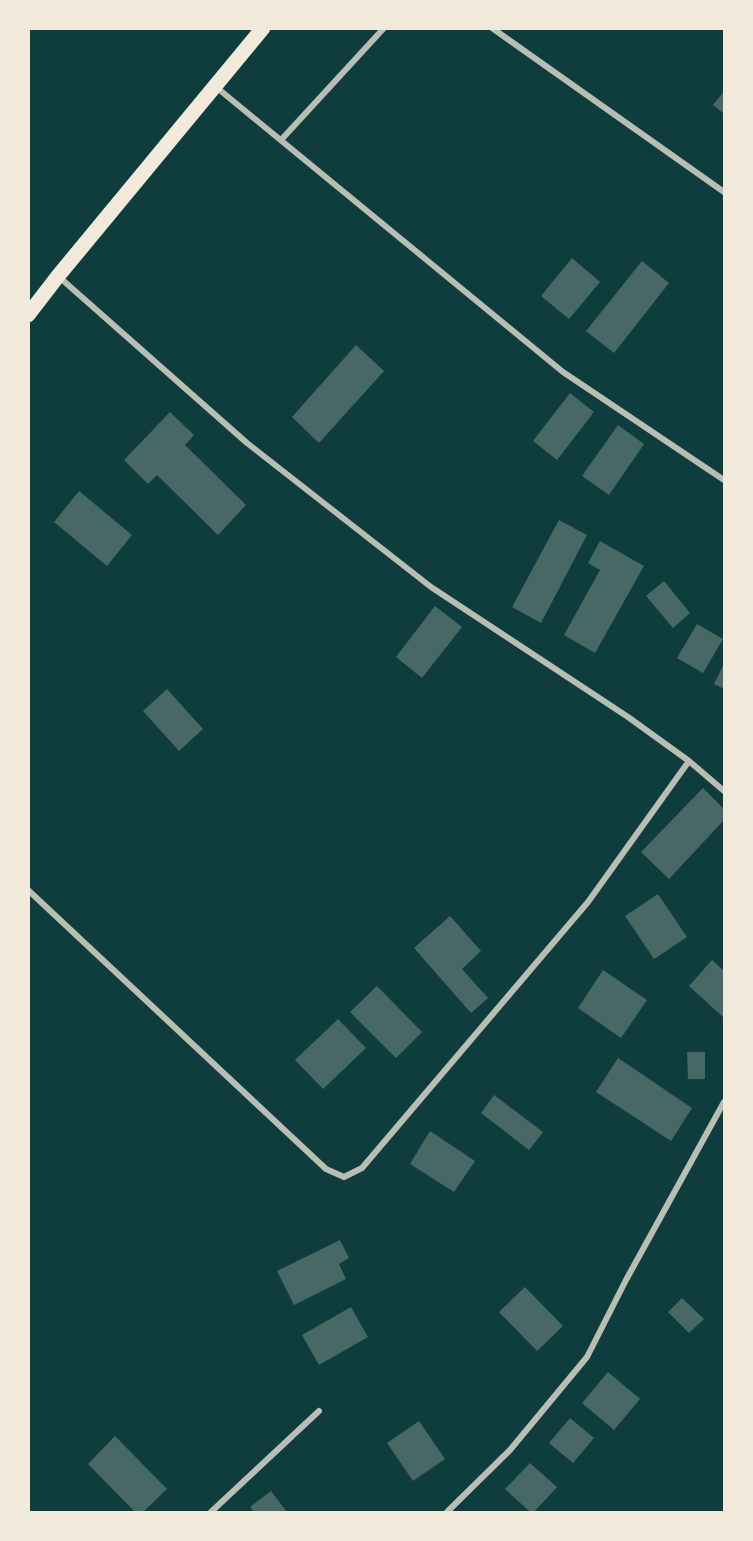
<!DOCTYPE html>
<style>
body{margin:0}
#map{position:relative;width:753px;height:1541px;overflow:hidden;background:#0f3d3e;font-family:"Crimson Pro",serif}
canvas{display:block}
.frame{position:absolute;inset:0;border:30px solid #f1e9da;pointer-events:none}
</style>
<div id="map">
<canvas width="753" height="1541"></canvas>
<div class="frame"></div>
</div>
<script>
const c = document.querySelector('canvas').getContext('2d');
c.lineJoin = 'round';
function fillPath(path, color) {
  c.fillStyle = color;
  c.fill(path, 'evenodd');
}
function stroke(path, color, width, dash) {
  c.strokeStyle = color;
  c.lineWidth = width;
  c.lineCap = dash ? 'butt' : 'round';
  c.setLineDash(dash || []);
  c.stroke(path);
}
fillPath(new Path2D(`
 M724 91V114L713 105Z
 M572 258 600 282 569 319 541 296Z
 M642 261 669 283 614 353 586 331Z
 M356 345 384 371 319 443 292 417Z
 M570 393 594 412 557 460 533 441Z
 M170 412 194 435 185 445 246 505 218 535 157 475 148 484 124 460Z
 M618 425 644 444 609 495 582 476Z
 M79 491 132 535 107 566 54 522Z
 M559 520 587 535 541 623 512 607Z
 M600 541 644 566 595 653 564 635 600 570 588 563Z
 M664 581 690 613 673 628 646 596Z
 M435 606 462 627 422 678 396 657Z
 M697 624 723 639 703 673 677 658Z
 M724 664V689L714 684Z
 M167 689 203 729 179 751 143 711Z
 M703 788 724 809V820L669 879 641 852Z
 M658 894 687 937 654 959 625 916Z
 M450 916 481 951 462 969 488 998 471 1013 414 948Z
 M712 960 724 971V1018L689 986Z
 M603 970 647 1000 621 1038 578 1008Z
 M377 986 422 1032 396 1058 350 1012Z
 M338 1019 366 1048 323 1089 295 1060Z
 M687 1052H705V1079H688Z
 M618 1058 692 1108 671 1141 596 1092Z
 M494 1095 543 1132 529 1150 481 1113Z
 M430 1131 475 1161 454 1192 410 1164Z
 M340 1240 349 1258 339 1264 346 1279 294 1305 277 1271Z
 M525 1287 563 1326 537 1351 499 1312Z
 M682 1298 704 1319 689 1333 668 1312Z
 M351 1307 368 1337 319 1365 302 1335Z
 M608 1372 640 1399 614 1430 582 1403Z
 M570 1418 594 1438 573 1463 549 1443Z
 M419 1421 445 1459 413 1481 387 1443Z
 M115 1436 167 1489 143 1512H135L88 1464Z
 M530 1463 557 1487 534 1512H530L505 1489Z
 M271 1491 287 1512H254L250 1507Z`), '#486865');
stroke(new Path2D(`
 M492 28 724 192
 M216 87 563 372 724 480
 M281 140 384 28
 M58 276 247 443 431 587 628 717 689 761 724 791
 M28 890 326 1169 344 1177 362 1168 588 902 689 761
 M211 1512 319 1411
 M447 1512 510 1450 587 1357 626 1280 724 1102`), '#b8beb3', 6);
stroke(new Path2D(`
 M28 315 58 276 263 28`), '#f1e9da', 15);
</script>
